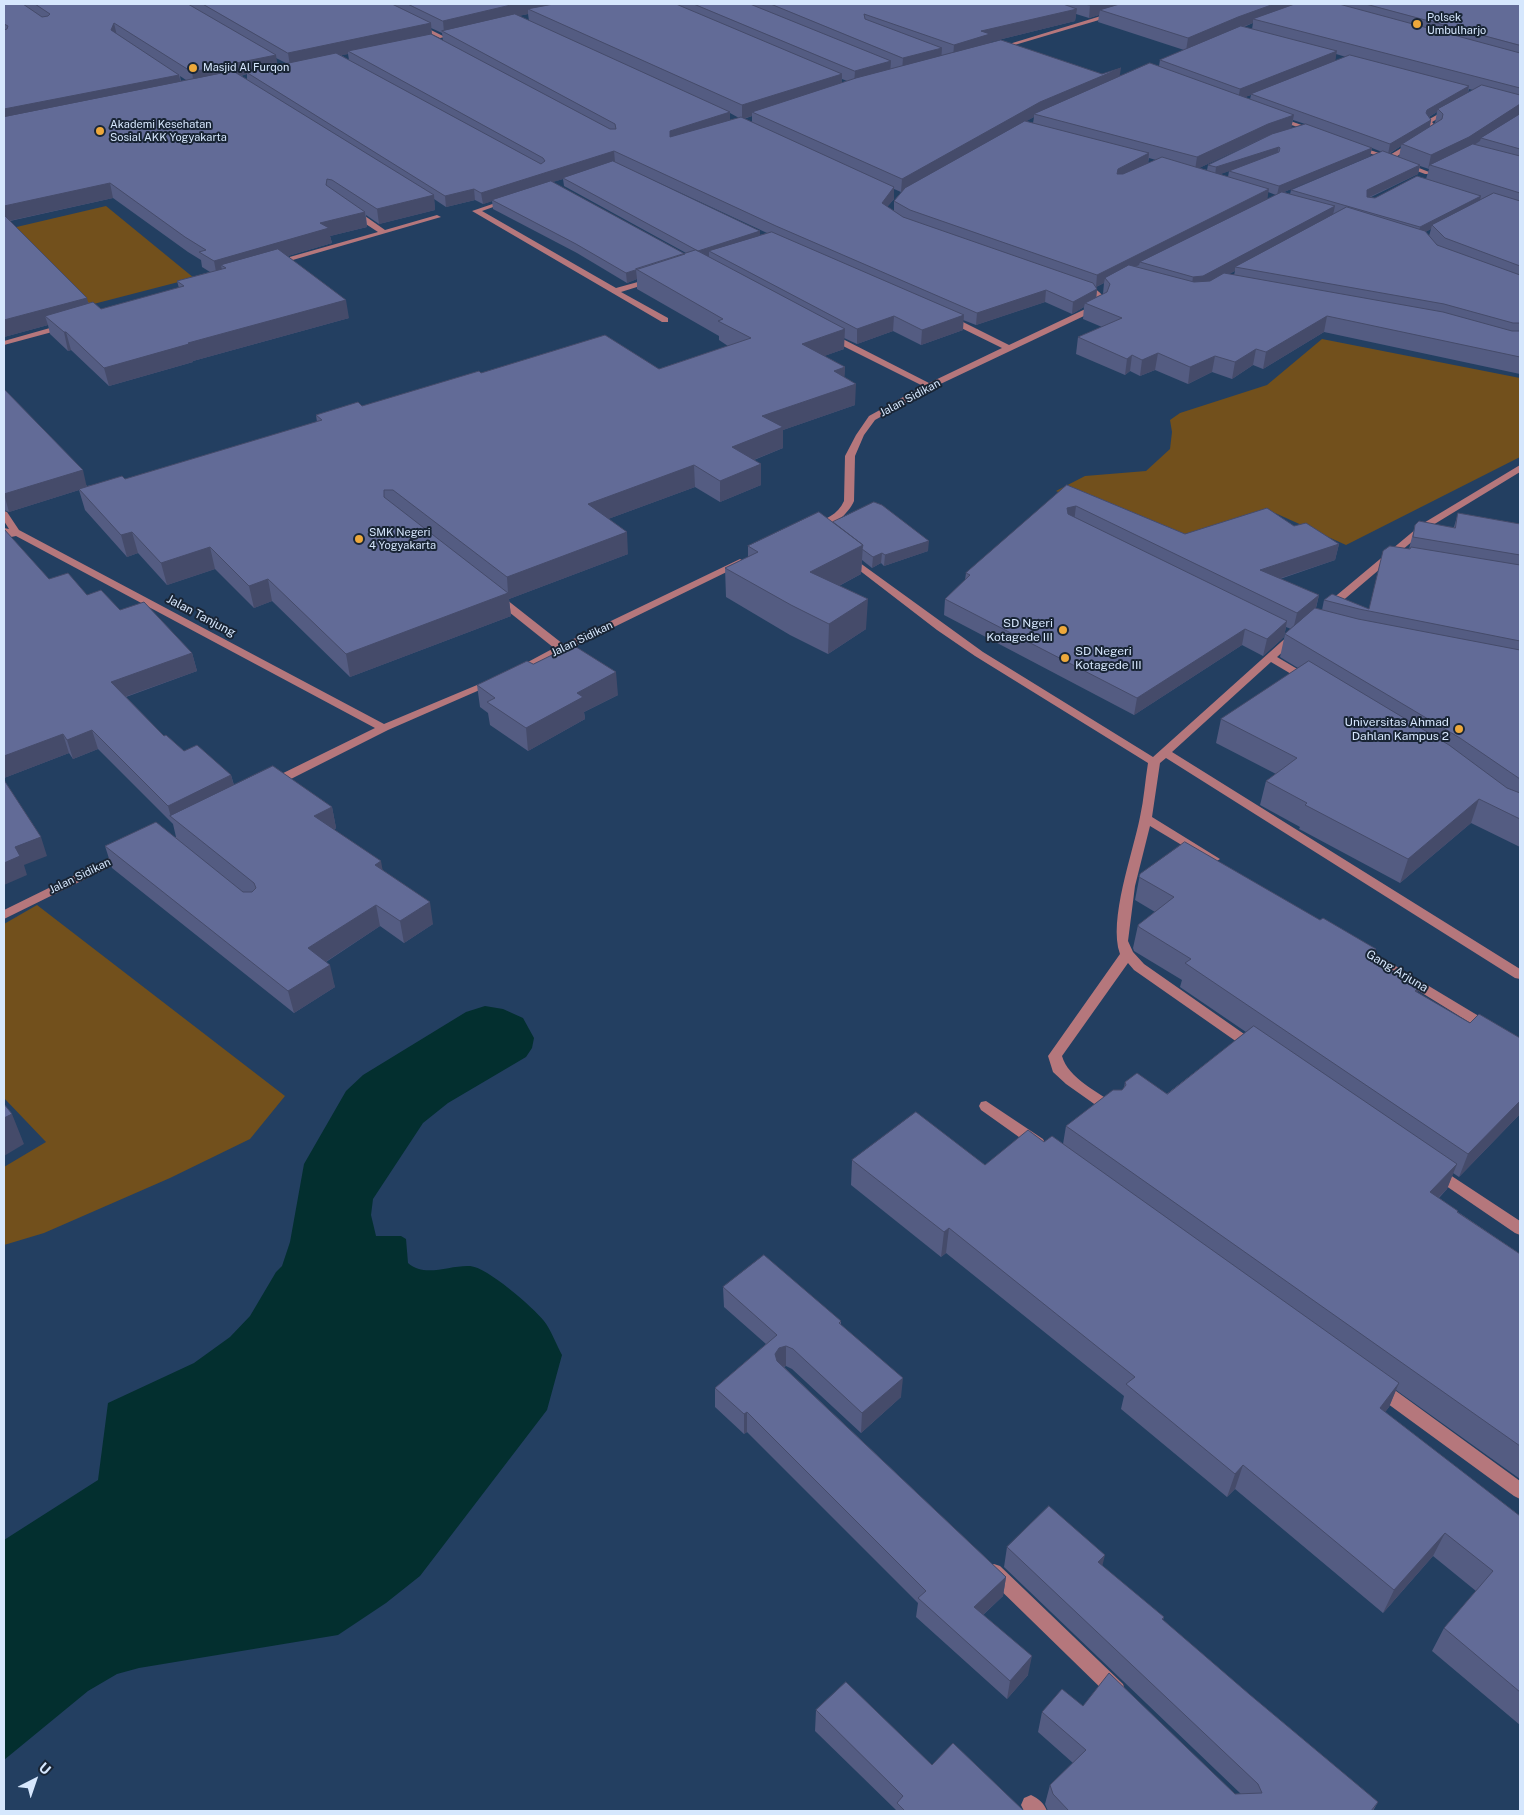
<!DOCTYPE html>
<style>
body{margin:0}
#map{position:relative;width:1524px;height:1815px;overflow:hidden;background:#233f61;font-family:"Public Sans",sans-serif}
canvas{display:block}
.frame{position:absolute;inset:0;border:5px solid #d6e7fd;pointer-events:none}
.north{position:absolute;left:10px;top:1755px;width:50px;height:50px;-webkit-text-stroke:4px #192535;paint-order:stroke;rotate:41deg;font-size:14px;font-weight:700;line-height:20px;text-align:center;color:#d6e7fd}
.north::after{content:'';display:block;margin:auto;width:18px;height:22px;background:#d6e7fd;clip-path:polygon(50% 0,100% 100%,50% 72%,0 100%)}
</style>
<div id="map">
<canvas width="1524" height="1815"></canvas>
<div class="frame"></div>
<div class="north">U</div>
</div>
<script>
const c = document.querySelector('canvas').getContext('2d');
c.lineJoin = 'round';
function fillPath(path, color) {
  c.fillStyle = color;
  c.fill(path, 'evenodd');
}
function stroke(path, color, width, dash) {
  c.strokeStyle = color;
  c.lineWidth = width;
  c.lineCap = dash ? 'butt' : 'round';
  c.setLineDash(dash || []);
  c.stroke(path);
}
function write(font, color, halo, rows, align = 'center') {
  c.font = font + ' "Public Sans",sans-serif';
  c.lineWidth = 4;
  c.setLineDash([]);
  c.textBaseline = 'middle';
  c.strokeStyle = halo;
  c.fillStyle = color;
  for (const [text, x, y, turn = 0] of rows) {
    c.save();
    c.translate(x, y);
    c.rotate((+turn || 0) * Math.PI / 180);
    c.textAlign = isNaN(turn) ? turn : align;
    if (halo) c.strokeText(text, 0, 0);
    c.fillText(text, 0, 0);
    c.restore();
  }
}
fillPath(new Path2D(`
 M106 206 194 278 78 308 4 226 8 229Z
 M1322 339 1520 378V457L1346 545 1275 513 1182 547 1056 491 1085 476 1146 471 1170 449 1172 432 1170 420 1180 413 1267 385Z
 M37 905 285 1096 250 1139 170 1178 44 1233 4 1245V1167L46 1142 4 1098V924Z`), '#72501c');
fillPath(new Path2D(`
 M485 1006 503 1009 523 1018 534 1038 532 1048 526 1057 448 1103 423 1123 373 1199 371 1215 376 1236H401L406 1239 408 1263C425 1278 449 1265 470 1266 487 1267 533 1307 544 1321 551 1330 556 1344 562 1355L547 1410 420 1576 386 1603 338 1635 139 1668 117 1674 88 1691 4 1760V1540L98 1480 108 1403 194 1363 230 1337 250 1316 276 1272 282 1266 290 1242 304 1164 346 1091 363 1075 466 1012Z`), '#032f2f');
fillPath(new Path2D(`
 M1114 12 1116 15 1001 49 996 48Z
 M415 24H419L445 37 440 38 415 26Z
 M1449 108 1454 109 1432 122 1438 129V131L1394 158 1429 172V174H1425L1353 147 1358 146 1388 156 1432 130 1426 123V121Z
 M1276 116 1316 130 1317 131 1312 132 1274 119 1273 118Z
 M507 199 513 200 482 211 616 288 656 277V281L621 292 668 318V322H662L472 211Z
 M349 209H355L385 230 437 215 441 217 272 266V262L378 232 349 213Z
 M1078 284C1090 284 1099 290 1105 299L1103 307 932 388 875 420 864 435 855 456 854 501C848 515 828 532 812 529V525C825 519 838 515 844 501L845 456 856 435 869 416 923 386 827 338V334H833L929 383 1002 348 945 320V316H951L1009 345 1096 304 1097 299 1093 294 1078 288Z
 M64 324H67V328L4 345V341Z
 M1520 465V472L1428 528 1333 609H1325V605L1422 524Z
 M4 511 7 512 19 530 384 724 489 680 493 679 498 682 388 730 277 786H269L267 783 269 780 375 728 16 536 11 537 4 534V528L9 529 4 521Z
 M849 555 983 652 1153 757 1290 634H1298L1299 636 1298 638 1277 657 1311 677 1312 679 1311 681H1303L1271 662 1172 752 1520 969V979L1515 978 1166 758 1160 763 1152 817 1220 859 1214 863 1210 862 1150 826 1135 886 1128 941 1133 952 1144 964 1257 1043 1259 1046 1257 1049H1247L1134 970 1128 963 1062 1056C1068 1078 1099 1093 1117 1105L1119 1109 1117 1113 1112 1114 1107 1113 1066 1084 1053 1072 1048 1056 1120 954C1108 920 1133 853 1140 817 1144 799 1145 781 1148 763L975 656 937 630 846 560V556Z
 M740 559 745 562 743 564 522 672H514L513 670 554 648 494 600V596H502L563 644Z
 M124 851 128 852 130 855 128 858 4 919V910Z
 M1359 944 1492 1024 1494 1027 1492 1030H1482L1354 951 1353 948 1354 945Z
 M986 1101 1043 1139 1045 1143 1043 1147 1038 1148 1033 1147 981 1110 979 1106 981 1102Z
 M1438 1167 1520 1221V1235L1515 1233 1433 1177 1431 1173 1433 1169Z
 M1379 1381 1385 1383 1520 1481V1499L1514 1496 1373 1393 1371 1388 1373 1383Z
 M994 1564 1000 1566 1123 1684 1125 1690 1123 1696 1116 1699 1109 1696 988 1578 985 1572 988 1566Z
 M1031 1795C1039 1799 1044 1803 1047 1811H1024L1021 1805 1024 1798Z`), '#b5777c');
fillPath(new Path2D(`
 M4 4H1520V374L1324 332 1263 369 1253 365 1232 379 1212 372 1188 384 1155 370 1140 376 1130 371 1125 375 1076 354 1078 337 1102 327 1083 319 1084 307 1072 314 1045 302 976 325 963 320V330L921 345 893 331 857 344 844 338V349L824 356 845 367 844 377 855 405 783 430V448L754 460 761 485 720 502 695 487 608 519 628 554 509 599 511 616 350 677 272 601 254 608 215 569 167 585 138 553 127 557 85 510 79 490 9 512 4 510V389L87 486 125 479 317 422 316 415 362 406 481 373 659 369 728 346 719 340V336L637 289V279L627 283 577 253 493 209 492 201 483 204 475 200 446 207 434 199 435 210 379 224 366 215 367 227 330 236 332 243 288 256 349 318 193 361V362L109 386 71 350 68 351 50 334 48 325 4 337ZM528 14 529 21 518 16ZM1076 14 1089 18 1099 15 1098 22 1184 50 1160 60 1159 66 1119 76 1102 74 989 43 990 42 1075 21ZM1253 23 1252 29 1244 27ZM431 28 442 33 443 41 432 35ZM348 54 349 60 341 55ZM1336 54 1346 57 1335 61ZM276 58 286 63 277 65ZM247 74V79L241 76ZM180 76 186 80 181 81ZM842 79 847 81 842 83ZM1469 89 1473 90 1468 93ZM1251 95 1250 99 1245 97ZM1437 112 1435 123 1430 126 1431 120 1429 117ZM730 113 739 118 730 120ZM752 116V123L744 119ZM1034 117 1033 123 1026 121ZM1293 120 1305 124 1291 128ZM1268 136 1208 165 1207 170 1199 168ZM1401 146 1399 157 1389 154ZM1372 148 1382 152 1291 190 1290 194 1284 192 1370 156ZM1149 158 1156 160 1148 163ZM1420 166 1429 169 1426 179 1375 198H1369L1418 174ZM1229 171 1228 177 1220 174ZM638 173 767 233 760 235ZM563 179 564 186 686 253 685 254 552 182ZM894 189 901 192 902 191 894 201V211L887 207 894 199ZM1268 192 1276 195 1267 199ZM113 198 188 252 201 260 202 267 210 272 177 281 179 288 101 309 89 303 10 221ZM1431 229 1429 236 1425 232ZM1235 271 1234 275 1229 274ZM1104 283 1103 294 1096 297 1097 289 1096 287Z
 M1067 485 1185 534 1294 526 1339 544 1335 560 1280 579 1319 595 1316 608 1322 610 1324 600 1369 609 1409 549 1415 525 1454 527 1458 513 1520 524V847L1471 823 1400 883 1303 831 1299 829 1300 827 1260 805 1266 781 1276 774 1216 743 1221 719 1298 668 1280 657 1285 634 1291 629 1286 627 1284 637 1263 656 1242 645 1134 715 944 615 945 599 965 580 966 573Z
 M833 522 928 551 884 566 881 563 872 568 862 560 861 574 839 586 866 629 828 654 790 635 726 597 725 568 748 557V546Z
 M49 579 87 595 120 610 192 653 197 671 126 697 164 736 184 751 231 775 234 785 332 807 336 828 334 830 382 870 433 924 404 943 380 926 326 962 335 987 294 1013 112 868 105 846 176 837 173 824 98 749 73 759 69 753 4 778Z
 M533 664 618 695 584 712 585 719 528 751 490 725 488 713 480 707 477 685Z
 M1140 874 1320 920 1376 949 1373 959 1418 993 1470 1023 1520 1038V1114L1459 1177 1453 1173 1447 1189 1439 1198 1458 1212 1520 1254V1479L1396 1390 1389 1407 1385 1412 1520 1516V1725L1432 1651 1444 1628 1476 1591 1433 1556 1383 1613 1235 1489 1227 1497 1121 1409 1124 1396 946 1253 941 1257 851 1185 852 1160 985 1165 1044 1142 1063 1144 1066 1126 1122 1090 1124 1088 1125 1082 1167 1094 1246 1032 1180 987 1182 980 1134 951 1133 948 1138 925 1155 912 1135 900Z
 M723 1287 841 1321V1325L901 1397 861 1433 792 1369 786 1366 784 1367 1006 1577 1003 1596 983 1615 1028 1675 1007 1699 916 1617 918 1603 747 1432 744 1434 715 1407V1388L766 1344 724 1307Z
 M1007 1547 1102 1566 1164 1617 1163 1620 1249 1694 1378 1802 1373 1811H1048L1045 1804 1050 1785 1073 1763 1038 1732 1042 1712 1083 1706 1235 1794H1241L1004 1567Z
 M816 1710 932 1765 1024 1811H895L896 1810 815 1731Z`), '#545c82');
fillPath(new Path2D(`
 M515 4H586L528 9V14L444 32 443 21Z
 M1096 4H1115L1114 11 1100 10 1099 15 1089 18 1090 5Z
 M1274 4H1300L1253 19V23L1236 29 1186 51 1188 38 1238 17Z
 M1077 9 1075 21 990 42 989 47 953 58 954 45 981 31Z
 M114 23 117 36 111 30Z
 M431 23 432 36 348 51V54L290 66 288 53Z
 M942 48 941 62 902 71 903 58Z
 M1337 51 1335 61 1238 100 1240 89Z
 M276 55 278 68 246 72 247 74 194 85 192 72Z
 M891 61 890 75 854 84 855 71Z
 M1121 68 1119 80 1034 114V117L901 192 902 179 1040 102Z
 M842 74V88L752 112V116L742 119V105Z
 M179 75 182 88 4 124V109Z
 M1469 86 1467 96 1438 109 1437 112 1425 119 1427 110Z
 M1520 104V112L1519 116 1481 138 1480 141 1465 151 1430 165 1428 169 1431 155Z
 M730 112V123L670 137V131Z
 M1294 115 1291 128 1265 137 1195 170 1197 157 1268 124Z
 M1431 120 1429 130 1402 144 1401 146 1388 154 1390 144Z
 M1279 147 1277 155 1215 176 1216 167Z
 M1372 148 1370 156 1277 195 1279 186Z
 M614 151 615 162 563 178V179L483 204 481 193Z
 M1149 153 1148 165 1116 180 1118 169Z
 M1420 165 1418 174 1365 199 1367 190Z
 M110 183 113 198 4 222V206Z
 M894 187V199L881 214 882 203Z
 M474 189 475 200 446 207 445 196Z
 M1269 189 1267 200 1140 262 1139 265 1107 281 1105 278 1104 283 1096 287 1097 275Z
 M434 195 435 210 379 224 377 209Z
 M1481 196 1479 204 1432 225 1431 229 1418 236 1420 227Z
 M1335 206 1332 219 1235 267V271L1200 289 1191 290 1193 277Z
 M365 212 367 227 330 236 332 243 227 274 226 268 221 265 223 275 217 277 214 261 320 223Z
 M760 231V241L709 251V257L698 251Z
 M636 270 637 279 627 283 626 273Z
 M1097 289 1096 301 1085 303 1084 307 1072 314 1073 302Z
 M1046 290 1045 302 976 325 977 313Z
 M87 298 91 314 45 316 48 325 4 337V320Z
 M346 300 349 318 193 361V362L109 386 104 368 188 343Z
 M964 315 963 330 921 345 922 330Z
 M894 316 893 331 857 344V329Z
 M1327 316 1324 332 1263 369 1266 352Z
 M845 329 844 349 802 364V344Z
 M64 332H66L71 350 68 351Z
 M1256 349 1253 365 1232 379 1235 362Z
 M1158 353 1155 370 1140 376 1142 360Z
 M1132 355 1130 371 1125 375 1127 359Z
 M1215 356 1212 372 1188 384 1190 367Z
 M845 367 844 388 834 371Z
 M856 384 855 405 783 430V448L733 468 732 447 762 416Z
 M761 464V485L720 502V481Z
 M694 465 695 487 589 526 588 504Z
 M83 470 87 488 79 489V490L9 512 4 494Z
 M1076 506 1074 522 1065 524 1067 508Z
 M132 532 138 553 127 557 121 535Z
 M627 532 628 554 509 599 511 616 350 677 346 654 508 593 507 577Z
 M929 541 928 551 884 566 885 555Z
 M1339 544 1335 560 1257 586 1260 570Z
 M863 545 861 574 810 601V572Z
 M210 547 215 569 167 585 161 563Z
 M882 553 881 563 872 568 873 557Z
 M268 579 272 601 254 608 249 586Z
 M1319 595 1315 611 1293 630 1297 613Z
 M868 599 866 629 828 654 829 624Z
 M1287 621 1284 637 1263 656 1267 639Z
 M1245 629 1242 645 1134 715 1137 698Z
 M192 653 197 671 116 700 111 682Z
 M616 672 618 695 584 712 585 719 528 751 526 728 577 693Z
 M92 730 98 749 73 759 67 740Z
 M63 734 69 753 4 778V756Z
 M231 775 236 794 171 817 168 806Z
 M1479 799 1471 823 1400 883 1408 859Z
 M332 807 336 828 319 838 314 816Z
 M41 837 47 856 24 865 27 875 4 885V863L15 847Z
 M381 861 385 883 375 865Z
 M430 902 433 924 404 943 400 921Z
 M376 905 380 926 313 970 308 948Z
 M1376 949 1369 972 1367 956Z
 M330 965 335 987 294 1013 288 991Z
 M1420 986 1412 1010 1415 991Z
 M1520 1101V1114L1459 1177 1468 1154Z
 M12 1114 24 1144 4 1156V1118Z
 M1457 1164 1447 1189 1420 1216 1430 1192Z
 M949 1228 946 1253 941 1257 944 1232Z
 M786 1346V1366L778 1368 775 1354 779 1348Z
 M903 1378 901 1397 861 1433 862 1413Z
 M1399 1383 1389 1407 1370 1432 1380 1408Z
 M747 1412V1432L744 1434V1414Z
 M1243 1465 1235 1489 1227 1497 1235 1474Z
 M1445 1533 1433 1556 1383 1613 1394 1590Z
 M1105 1555 1100 1575 1098 1562Z
 M1006 1577 1003 1596 971 1626 974 1607Z
 M1032 1656 1028 1675 1007 1699 1010 1681Z`), '#454b6a');
const building = new Path2D(`
 M4 4H23L42 17 48 16 50 14 35 4H188L276 55 192 72 114 23 111 30 179 75 4 109V30L7 29 8 26 4 24Z
 M203 4H392L431 23 288 53Z
 M408 4H515L443 21Z
 M554 4H676L842 74 742 105 528 9Z
 M694 4H750L891 61 855 71Z
 M771 4H1063L1077 9 981 31 990 34 954 45 864 14 865 19 942 48 903 58Z
 M1085 4H1096L1090 5Z
 M1120 4H1274L1238 17 1188 38 1100 10Z
 M1295 4H1339L1520 53V88L1253 19Z
 M1366 4H1520V45Z
 M515 14 730 112 670 131V137L741 117 894 187 882 203 903 217 1087 281 1093 283 1097 289 1073 302 1046 290 977 313 776 226 614 151 481 193 474 189 445 196 246 72 336 53 541 164 545 161 543 158 348 51 431 34 610 129H616L615 124 442 31Z
 M1241 26 1337 51 1240 89 1160 60Z
 M1001 40 1102 74 1121 68 1040 102 902 179 752 112 856 78Z
 M1350 55 1469 86 1427 110 1426 113 1431 120 1390 144 1251 94Z
 M1150 63 1294 115 1268 124 1197 157 1034 114Z
 M233 71 434 195 377 209 332 180 327 179 326 185 365 212 320 223 329 228 214 261 199 252 206 250 185 237 110 183 4 206V117Z
 M1482 85 1520 95V104L1469 137 1431 155 1402 144 1442 119 1443 114 1438 109Z
 M1520 114V149L1481 138Z
 M1025 121 1149 153 1118 169 1117 174H1123L1162 157 1269 189 1097 275 910 210 894 201 905 188Z
 M1306 124 1372 148 1279 186 1229 171 1279 152 1280 148 1279 147 1216 167 1208 165 1272 134Z
 M1473 144 1520 156V193L1430 165Z
 M1383 151 1420 165 1367 190V197L1375 198 1417 176 1481 196 1420 227 1291 190Z
 M613 161 760 231 698 251 563 178Z
 M551 181 685 254 626 273 576 244 492 200Z
 M1282 192 1335 206 1203 276 1193 277 1140 262Z
 M1494 193 1520 201V266L1445 238 1432 225Z
 M1347 207 1425 231 1437 245 1520 275V323H1513L1444 304 1235 267Z
 M4 215 87 298 4 320Z
 M772 232 964 315 922 330 894 316 857 329 709 251Z
 M278 249 346 300 188 343 189 344 104 368 66 332H64L45 316 93 302 101 309 184 286 177 281 226 268 221 265Z
 M696 250 845 329 802 344 845 367 834 371 856 384 762 416 783 427 732 447 761 464 720 481 694 465 588 504 627 532 507 577 393 490H384V497L508 593 346 654 268 579 249 586 210 547 161 563 132 532 121 535 79 489 122 476 125 479 322 420 316 415 358 402 362 406 479 371 481 373 605 335 659 369 751 338 718 321 723 319 636 269Z
 M1129 265 1194 282 1210 281 1224 273 1443 312 1512 331H1520V357L1327 316 1266 352 1256 349 1235 362 1215 356 1190 367 1158 353 1142 360 1132 355 1127 359 1078 337 1122 318 1085 303 1107 292 1110 284 1105 278Z
 M4 389 83 470 4 494Z
 M1067 485 1185 534 1267 508 1294 526 1306 523 1339 544 1260 570 1319 595 1297 613 1076 506 1067 508 1068 514 1287 621 1267 639 1245 629 1137 698 945 599 970 575 966 573Z
 M874 502 882 505 929 541 885 555 882 553 873 557 862 549 863 545 833 522Z
 M819 512 863 545 810 572 868 599 829 624 791 605 725 568 758 552 748 546Z
 M1458 513 1520 524V555L1413 537 1415 525 1419 521 1455 528Z
 M4 529 49 579 68 573 87 595 101 590 120 610 144 602 192 653 111 682 164 736 166 735 184 751 197 745 231 775 168 806 92 730 67 740 63 734 4 756Z
 M1390 546 1410 549 1411 547 1520 565V641L1359 609 1324 600 1332 594 1369 609 1383 551Z
 M1315 608 1358 619 1520 650V779L1460 738 1285 634Z
 M573 645 616 672 577 693 583 697 526 728 487 702 495 698 477 685 527 661 533 664Z
 M1309 661 1449 745 1507 788 1520 793V819L1479 799 1408 859 1309 807 1305 805 1307 803 1266 781 1297 758 1221 719Z
 M273 766 332 807 314 816 381 861 375 865 430 902 400 921 376 905 308 948 330 965 288 991 105 846 156 822 243 892H252L256 888 254 883 170 816Z
 M4 780 41 837 15 847 20 856 4 863Z
 M1185 842 1320 920 1323 918 1376 949 1367 956 1420 986 1415 991 1470 1023 1479 1014 1520 1038V1101L1468 1154 1185 963 1191 959 1139 927 1138 925 1174 897 1139 877 1140 874Z
 M1254 1026 1457 1164 1430 1192 1458 1211 1457 1212 1520 1254V1446L1066 1126 1113 1090H1122L1126 1085 1125 1082 1137 1073 1167 1094Z
 M4 1104 12 1114 4 1118Z
 M916 1112 985 1165 1028 1130 1044 1142 1052 1136 1399 1383 1380 1408 1520 1516V1692L1444 1628 1493 1571 1445 1533 1394 1590 1243 1465 1235 1474 1126 1384 1135 1377 949 1228 944 1232 852 1160Z
 M764 1255 841 1321 839 1323 903 1378 862 1413 793 1349 786 1346 779 1348 775 1354 777 1361 1006 1577 974 1607 1032 1656 1010 1681 918 1598 926 1591 747 1412 744 1414 715 1388 777 1335 723 1287Z
 M1049 1506 1105 1555 1098 1562 1164 1617 1162 1619 1249 1694 1378 1802 1371 1811H1069L1053 1794 1050 1785 1086 1750 1042 1712 1062 1689 1083 1706 1109 1673 1235 1794 1262 1793 1258 1784 1007 1547Z
 M846 1682 932 1765 953 1743 1024 1811H905L897 1803 903 1796 816 1710Z`);
fillPath(building, '#626b97');
stroke(building, '#454b6a', 1);
for (const [x, y, r, color] of [
 [1417,24,5,"#eda83b"],
 [193,68,5,"#eda83b"],
 [100,131,5,"#eda83b"],
 [359,539,5,"#eda83b"],
 [1063,630,5,"#eda83b"],
 [1065,658,5,"#eda83b"],
 [1459,729,5,"#eda83b"]
]) {
  const dot = new Path2D();
  dot.arc(x, y, r, 0, 2 * Math.PI);
  c.fillStyle = color;
  c.fill(dot);
  stroke(dot, '#192535', 2);
}
write('11px', '#d6e7fd', '#192535', [
 ["Polsek",1427,18],
 ["Umbulharjo",1427,31],
 ["Masjid Al Furqon",203,68],
 ["Akademi Kesehatan",110,125],
 ["Sosial AKK Yogyakarta",110,138],
 ["SMK Negeri",369,533],
 ["4 Yogyakarta",369,546]
], 'left');
write('11px', '#d6e7fd', '#192535', [
 ["Jalan Sidikan",910,398,-28],
 ["Jalan Sidikan",582,639,-26],
 ["Jalan Sidikan",80,876,-26]
]);
write('12px', '#d6e7fd', '#192535', [
 ["Jalan Tanjung",201,616,28],
 ["Gang Arjuna",1397,971,31]
]);
write('12px', '#d6e7fd', '#192535', [
 ["SD Ngeri",1053,623],
 ["Kotagede III",1053,637],
 ["SD Negeri",1075,651,"left"],
 ["Kotagede III",1075,665,"left"],
 ["Universitas Ahmad",1449,722],
 ["Dahlan Kampus 2",1449,736]
], 'right');
</script>
